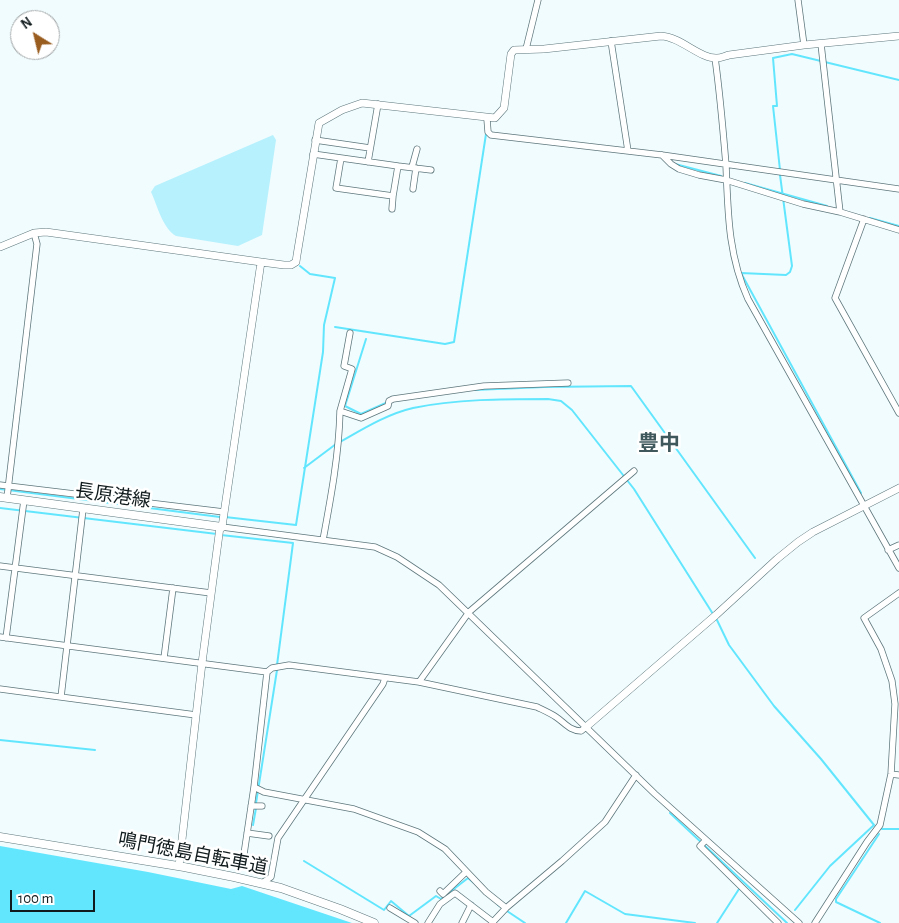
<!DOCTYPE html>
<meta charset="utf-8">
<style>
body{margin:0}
#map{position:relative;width:899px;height:923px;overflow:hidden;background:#f1fcfe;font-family:"Alegreya Sans",sans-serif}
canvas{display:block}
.north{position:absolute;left:10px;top:10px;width:50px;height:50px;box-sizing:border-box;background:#fff;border:1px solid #a0a4a5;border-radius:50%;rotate:324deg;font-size:14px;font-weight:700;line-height:20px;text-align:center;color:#111b1d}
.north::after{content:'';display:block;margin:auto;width:18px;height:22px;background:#9a5d20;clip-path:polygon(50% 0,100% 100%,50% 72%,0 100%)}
.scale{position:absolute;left:10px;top:890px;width:85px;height:22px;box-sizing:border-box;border:2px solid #111b1d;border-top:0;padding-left:6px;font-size:15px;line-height:18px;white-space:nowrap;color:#111b1d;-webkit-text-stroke:4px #fff;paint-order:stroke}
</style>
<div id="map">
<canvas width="899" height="923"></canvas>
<div class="north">N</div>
<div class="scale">100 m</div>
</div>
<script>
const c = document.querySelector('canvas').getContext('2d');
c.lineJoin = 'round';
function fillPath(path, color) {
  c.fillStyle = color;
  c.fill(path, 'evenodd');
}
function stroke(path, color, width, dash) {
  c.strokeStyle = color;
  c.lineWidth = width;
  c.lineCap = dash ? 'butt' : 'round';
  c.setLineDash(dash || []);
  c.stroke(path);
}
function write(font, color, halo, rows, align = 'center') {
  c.font = font + ' "Alegreya Sans","Noto Sans JP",sans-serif';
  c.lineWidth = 5;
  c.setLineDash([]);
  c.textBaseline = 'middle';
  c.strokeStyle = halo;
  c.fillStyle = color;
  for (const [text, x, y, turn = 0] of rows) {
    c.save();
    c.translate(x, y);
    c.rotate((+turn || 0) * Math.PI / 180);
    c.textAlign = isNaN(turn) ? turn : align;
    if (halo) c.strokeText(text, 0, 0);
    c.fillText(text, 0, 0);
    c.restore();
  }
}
fillPath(new Path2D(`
 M273 135 276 140 262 235 238 246 176 236C162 227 158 207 151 192L155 186Z`), '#b7f1fd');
fillPath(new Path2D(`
 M0 846 148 872 231 889 242 886 352 923H0Z`), '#62e6fe');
stroke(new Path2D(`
 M675 164 721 176
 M780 170 773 106H777L773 58 792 54 899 80
 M780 175 792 266 790 272 786 275 741 273 861 493
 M745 183 827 206
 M870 218 899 226
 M335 327 445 344 454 342 486 134
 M366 339 345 406 361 414 388 402
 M474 390 544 387 631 386 755 558
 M340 442C363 429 387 414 413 408 455 399 505 399 548 399L561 401 572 410 634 489 713 614
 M304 468 336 444
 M0 489 220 517
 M0 508 217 534
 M225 517 296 525 323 352 324 325 335 278 310 274 300 266
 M221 535 293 543 277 665
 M716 618 729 645 774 706 821 759 874 825 830 866 795 910
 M0 740 95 750
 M256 803 277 670
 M670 813 787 923
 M253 825 256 808
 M882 829H899
 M879 834 836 899V902L880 923
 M304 861 384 910 391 901 409 916 436 896 441 899 468 878 474 883
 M498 905 525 923
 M566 923 585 891 625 914 695 923
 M717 923 739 889`), '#62e6fe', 2);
const minor = new Path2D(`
 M798 0 804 45
 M611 41 628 151
 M821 44 840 212
 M526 49 538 0
 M715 58C720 93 723 129 726 165 728 212 728 255 748 299L899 568
 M487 119 488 132 491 135 662 155 899 189
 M315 140 370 148
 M313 154 398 166 393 196 336 188 341 158
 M662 155 671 164 679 169 699 175 726 180 803 204 840 212 899 230
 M368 162 378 104
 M398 166 431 170
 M412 167 417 149
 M413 189 416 168
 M392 209 393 196
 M864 219 835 298 899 413
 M340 411 352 369 344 366 350 333
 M0 485 224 512
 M7 498 37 244 34 233
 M222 527 375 547 397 557 439 585 655 794 799 923
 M323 540C331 497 339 454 340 411L361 418 388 406 389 401 393 399 484 386 568 383
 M888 550 899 545
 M0 566 211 593
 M0 637 267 672 272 668 289 665 419 682 537 707C543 710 550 713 556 717 565 723 570 731 581 731L586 727
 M6 638 24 500
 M164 658 173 588
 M419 682 469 612 634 471
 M0 689 196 715
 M61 697 83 509
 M891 774 899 775
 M254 787 264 792 354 809 418 832 445 849 486 892 506 908
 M251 806H262
 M247 833 269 836
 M706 840 700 846 778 923
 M244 854 254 787 267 672
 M262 883 271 877 278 838 383 684 385 678
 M440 891 443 894 466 872
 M390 908 415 923
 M428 923 440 904 455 893 493 922
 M462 923 471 905
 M492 923 506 908 562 861 605 822 636 775
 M815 923 867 842 880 825 891 774 895 704 892 681 881 649 864 618 899 593`);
const tertiary = new Path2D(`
 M0 247 34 233 46 232 261 262 284 265H291L296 262 297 255 319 123 342 110 362 103 495 118 504 108 511 54 514 50 544 49 661 36C681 37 700 59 717 58 721 58 725 56 729 55L804 45 899 36
 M222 527 261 262
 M586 727 716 615 777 559 798 542 813 532 899 488
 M179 866 202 663 220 527`);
const secondary = new Path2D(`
 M0 497 222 527
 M0 837 184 867 234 877 281 888 340 909 374 923`);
stroke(minor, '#5e777c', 7);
stroke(tertiary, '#5e777c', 8);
stroke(secondary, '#5e777c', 9);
stroke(minor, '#fff', 5.5);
stroke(tertiary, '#fff', 7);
stroke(secondary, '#fff', 8);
write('19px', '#111b1d', '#fff', [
 ["長原港線",113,496,8],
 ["鳴門徳島自転車道",193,854,11]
]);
write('bold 21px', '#40585c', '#fff', [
 ["豊中",659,444]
]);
</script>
